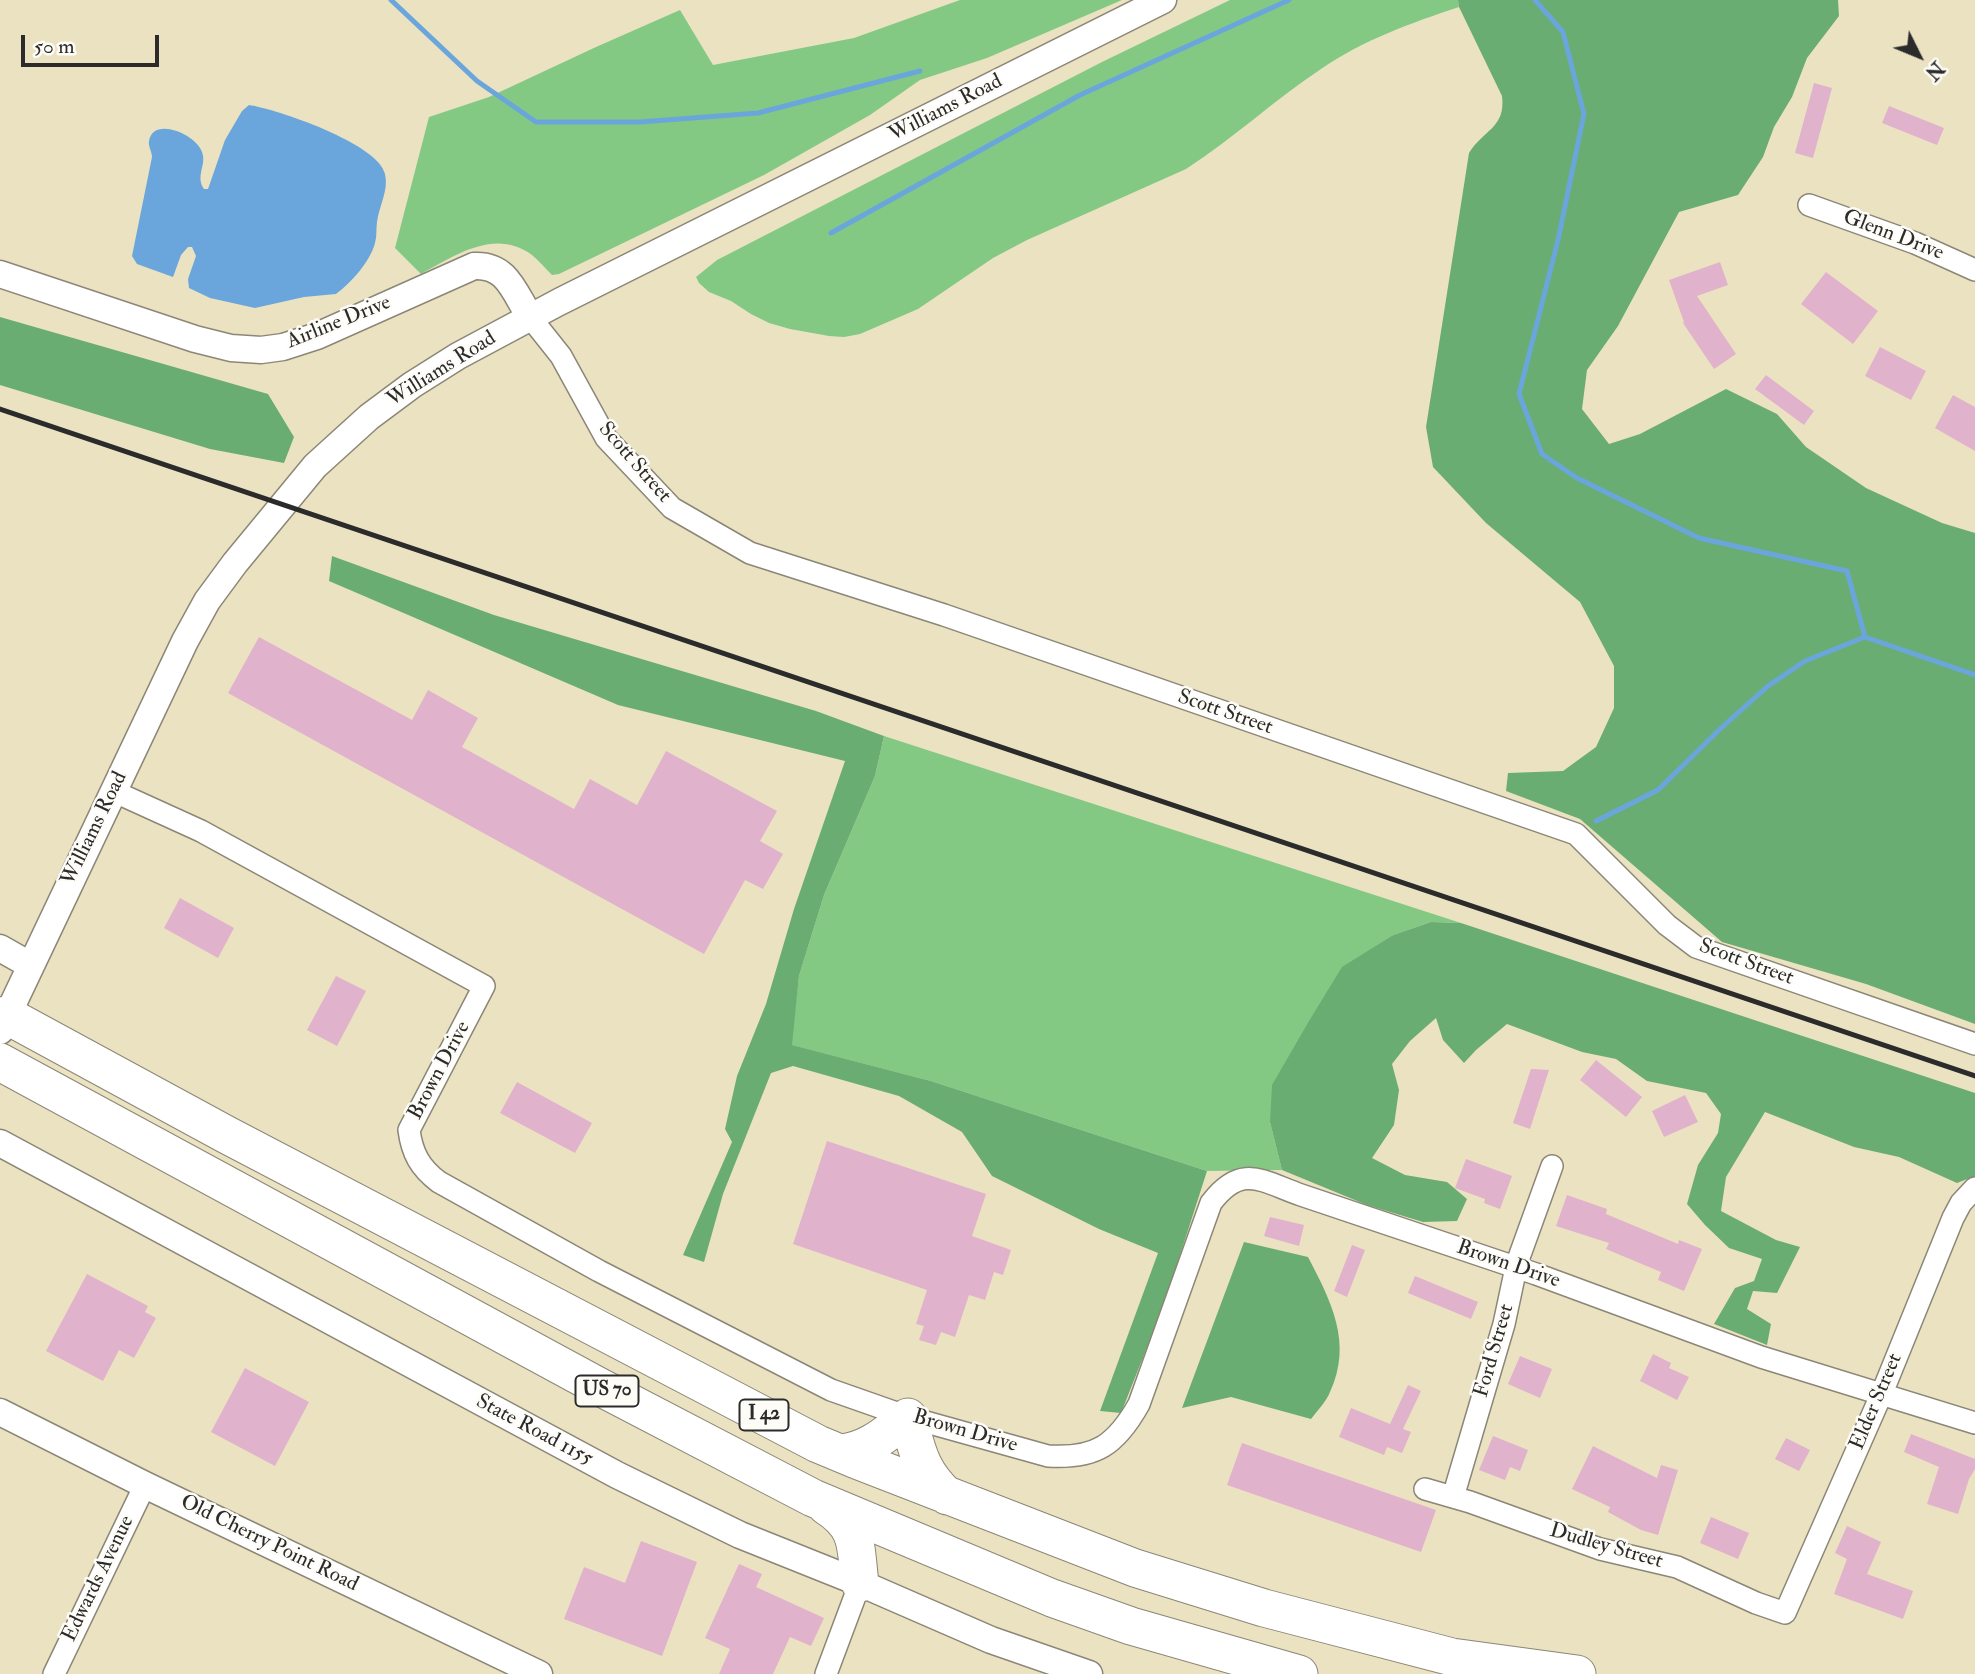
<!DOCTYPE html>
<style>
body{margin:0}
#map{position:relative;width:1975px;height:1674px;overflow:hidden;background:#ebe2c2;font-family:"IM FELL Double Pica",serif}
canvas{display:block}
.north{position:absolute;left:1884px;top:21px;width:70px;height:70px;-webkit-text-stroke:5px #fdfcf7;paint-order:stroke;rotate:133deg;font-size:19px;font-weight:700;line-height:28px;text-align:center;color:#2b2b2b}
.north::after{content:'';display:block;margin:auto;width:24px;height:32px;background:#2b2b2b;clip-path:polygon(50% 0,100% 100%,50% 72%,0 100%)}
.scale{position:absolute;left:21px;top:35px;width:138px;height:32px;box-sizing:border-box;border:4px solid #2b2b2b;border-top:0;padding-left:9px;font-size:21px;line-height:24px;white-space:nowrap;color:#2b2b2b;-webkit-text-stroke:5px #fdfcf7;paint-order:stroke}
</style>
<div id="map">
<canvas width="1975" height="1674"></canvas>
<div class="north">N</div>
<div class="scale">50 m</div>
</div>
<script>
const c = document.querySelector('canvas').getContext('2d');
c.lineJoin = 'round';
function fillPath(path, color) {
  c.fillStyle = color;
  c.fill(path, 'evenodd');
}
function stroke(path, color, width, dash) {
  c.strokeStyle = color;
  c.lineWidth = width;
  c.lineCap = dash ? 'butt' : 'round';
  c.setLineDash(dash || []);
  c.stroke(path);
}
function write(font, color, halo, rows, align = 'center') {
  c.font = font + ' "IM FELL Double Pica",serif';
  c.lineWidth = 5;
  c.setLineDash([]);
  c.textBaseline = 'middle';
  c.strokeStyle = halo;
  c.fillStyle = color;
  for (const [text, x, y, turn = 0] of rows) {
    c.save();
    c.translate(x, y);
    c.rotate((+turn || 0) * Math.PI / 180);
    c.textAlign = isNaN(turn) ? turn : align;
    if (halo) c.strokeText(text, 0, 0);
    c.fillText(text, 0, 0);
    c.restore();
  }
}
fillPath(new Path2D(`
 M960 0H1122L987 58 920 80 870 115 764 175 559 274 552 275C546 269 539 261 532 255 495 228 456 255 421 274L395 248 429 117 489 97 596 47 680 10 713 65 854 38Z
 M1230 0H1458L1459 7C1411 23 1363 40 1321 69 1274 100 1233 139 1186 169L1027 240 993 258 918 309 860 334 844 337 829 336 790 329 769 323 751 314 731 301 709 292 699 283 696 277 717 260 1102 62Z
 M884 736 1461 923 1431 922 1393 935 1342 968 1270 1122 1282 1170 1207 1171 931 1081 791 1045 799 976 824 895 875 776Z`), '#83c984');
fillPath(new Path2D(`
 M1458 0H1838L1839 16 1807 58 1792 97 1774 127 1763 157 1738 195 1679 212 1618 326 1587 370 1582 409 1609 444 1640 434 1726 389 1777 414 1806 447 1866 488 1942 523 1975 533V1024L1866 984 1722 942 1580 819 1506 791 1508 773 1563 771 1596 747 1614 708V666L1580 602 1486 523 1433 467 1426 427 1469 153C1483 130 1506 128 1502 96L1459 7Z
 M0 317 268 394 294 437 284 463 210 449 0 385Z
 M332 556 494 615 816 711 884 736 875 776 824 895 799 976 792 1045 931 1081 1207 1171 1165 1302 1121 1413 1100 1411 1158 1253 1099 1229 992 1176 962 1132 899 1096 793 1066 771 1073 723 1194 704 1262 683 1255 732 1142 725 1129 737 1076 766 1004 794 909 845 761 618 705 329 581Z
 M1431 922 1461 923 1975 1093V1176L1957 1183 1899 1157 1854 1147 1765 1112 1726 1177 1721 1211 1776 1240 1800 1247 1777 1293 1753 1291 1747 1309 1771 1324 1767 1345 1714 1324 1735 1288 1754 1281 1762 1259 1729 1248 1705 1225 1687 1204 1698 1165 1718 1133 1721 1114 1706 1093 1647 1081 1616 1059 1582 1052 1507 1024 1476 1050 1464 1063 1443 1040 1436 1018 1410 1041 1392 1064 1399 1090 1394 1125 1372 1158 1405 1175 1447 1182 1467 1199 1457 1221 1423 1222 1367 1205 1282 1170 1270 1122 1272 1085 1309 1021 1342 967 1393 935Z
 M1244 1242 1308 1257C1331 1301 1353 1343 1330 1392 1326 1402 1317 1411 1311 1419L1231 1397 1182 1408Z`), '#6aad72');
fillPath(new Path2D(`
 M249 105C277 109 379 144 385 174 389 190 379 206 377 222 376 229 377 236 375 243 370 262 351 283 336 294L304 297 255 308 210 298 189 288 188 279 196 256 192 247H188L181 255 173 277 137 264 132 256 152 157C152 152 148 146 149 141 153 116 196 134 202 152 207 165 195 176 204 189H208L225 140 242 111Z`), '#6aa6db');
stroke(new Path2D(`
 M391 0 477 81 536 122H640L758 113 920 71
 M1535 0 1563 32 1584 114 1558 240 1519 394 1542 454 1577 478 1699 538 1847 571 1865 637 1975 675
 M831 233 1080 95 1289 0
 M1596 821 1658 790 1720 729 1768 686 1805 661 1865 637`), '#6aa6db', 5);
fillPath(new Path2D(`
 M1814 83 1832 88 1813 158 1795 153Z
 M1889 106 1944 128 1937 145 1882 123Z
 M1720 262 1728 285 1697 296 1736 354 1714 369 1683 323 1684 322 1669 280Z
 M1826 272 1878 311 1853 344 1801 304Z
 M1880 347 1926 371 1911 400 1865 376Z
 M1766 375 1814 411 1804 425 1755 389Z
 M1953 395 1975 407V451L1935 428Z
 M259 637 412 720 428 690 478 718 462 747 574 809 590 779 637 805 666 751 777 811 760 841 783 854 763 889 745 880 704 954 228 693Z
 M180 898 234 928 218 958 164 928Z
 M336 976 366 991 337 1046 307 1030Z
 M1596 1060 1642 1097 1626 1117 1580 1080Z
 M1531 1069 1549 1070 1530 1129 1513 1123Z
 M517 1082 592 1123 575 1153 500 1113Z
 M1685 1095 1698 1122 1664 1137 1652 1111Z
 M827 1141 986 1194 972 1236 1011 1250 1003 1275 994 1272 985 1300 969 1295 955 1337 941 1332 936 1345 919 1340 924 1326 916 1324 927 1290 793 1244Z
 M1466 1159 1512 1176 1500 1209 1484 1203 1485 1199 1455 1188Z
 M1567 1195 1607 1209 1606 1214 1678 1244 1679 1240 1702 1249 1684 1291 1658 1280 1661 1272 1606 1249 1609 1243 1556 1226Z
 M1270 1217 1304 1225 1299 1246 1264 1236Z
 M1352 1245 1365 1250 1347 1297 1334 1291Z
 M87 1274 148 1306 145 1312 156 1318 134 1358 119 1350 103 1381 46 1351Z
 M1415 1276 1478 1302 1471 1319 1408 1293Z
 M1653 1354 1671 1363 1669 1368 1689 1377 1677 1400 1640 1381Z
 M1520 1356 1552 1369 1540 1398 1508 1384Z
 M245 1368 309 1402 275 1466 211 1432Z
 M1408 1385 1421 1391 1403 1429 1411 1432 1402 1453 1387 1447 1384 1455 1339 1437 1351 1408 1390 1424Z
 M1911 1434 1975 1459V1469L1969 1479 1958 1514 1927 1504 1939 1467 1904 1452Z
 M1493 1436 1528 1450 1520 1471 1510 1467 1505 1480 1479 1470Z
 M1786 1438 1810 1450 1799 1471 1775 1459Z
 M1242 1443 1436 1510 1421 1552 1227 1485Z
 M1593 1446 1657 1478 1661 1465 1678 1470 1658 1535 1641 1530 1608 1512 1610 1507 1572 1489Z
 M1711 1517 1749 1533 1738 1559 1700 1543Z
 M1847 1526 1881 1542 1867 1574 1913 1591 1903 1619 1834 1594 1847 1559 1835 1553Z
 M641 1541 697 1562 662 1656 564 1619 584 1567 625 1583Z
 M739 1564 762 1574 756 1587 824 1618 811 1646 790 1637 773 1674H719L730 1649 705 1638Z`), '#e1b2cb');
const minor = new Path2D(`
 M1809 205 1915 243 1975 270
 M530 317 561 356 606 438 672 508 750 553 944 615 1576 834 1667 925 1696 947 1975 1044
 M113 791 201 831 484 986 409 1130C412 1153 420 1168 439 1182L599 1271 831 1390 908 1417 1048 1456C1096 1459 1116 1445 1139 1404L1211 1203C1242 1162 1263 1182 1301 1195L1536 1274 1761 1357 1975 1423
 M1425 1489 1470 1502 1600 1549 1677 1567 1756 1603 1785 1613 1882 1393 1953 1218 1961 1203 1975 1188
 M1453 1497 1504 1324 1517 1263 1552 1166
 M54 1674 145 1485
 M826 1674 860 1583`);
const tertiary = new Path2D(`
 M0 274 195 339 231 348 261 350 283 347 317 336 474 266C507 264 514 292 530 317
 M0 948 30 965
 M0 1031 185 641 207 601 235 563 315 466 369 417 412 385 458 356 559 302 1163 0
 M0 1143 617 1475 740 1535 860 1583 991 1640 1089 1674
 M0 1412 145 1485 539 1674`);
const motorway = new Path2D(`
 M6 1015 227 1135 818 1444 854 1459 1135 1568 1264 1608 1452 1657 1577 1674
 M0 1062 598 1386 813 1498 1052 1598 1131 1626 1299 1674
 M840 1453C868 1451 887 1433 908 1417 917 1450 920 1471 947 1496
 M826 1506C860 1528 855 1546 860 1583`);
stroke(minor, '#8b8676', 24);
stroke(tertiary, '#8b8676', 29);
stroke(motorway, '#8b8676', 39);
stroke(minor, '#fff', 21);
stroke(tertiary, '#fff', 26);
stroke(motorway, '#fff', 37);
stroke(new Path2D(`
 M0 409 1975 1076`), '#2b2b2b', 5);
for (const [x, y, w] of [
 [607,1391,63],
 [764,1415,49]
]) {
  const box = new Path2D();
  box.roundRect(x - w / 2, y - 15.5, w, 31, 5);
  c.fillStyle = '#fdfcf7';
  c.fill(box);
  stroke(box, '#2b2b2b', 2);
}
write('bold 19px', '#2b2b2b', null, [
 ["US 70",607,1391],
 ["I 42",764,1415]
]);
write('21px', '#2b2b2b', '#fdfcf7', [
 ["Williams Road",946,109,-27],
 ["Glenn Drive",1893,236,21],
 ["Airline Drive",339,323,-22],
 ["Williams Road",442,370,-32],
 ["Scott Street",634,463,49],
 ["Scott Street",1225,713,19],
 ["Williams Road",95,829,-64],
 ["Scott Street",1746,963,20],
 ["Brown Drive",440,1071,-62],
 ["Brown Drive",1508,1265,19],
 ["Ford Street",1495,1351,-74],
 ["Elder Street",1877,1402,-67],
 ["State Road 1155",534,1431,28],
 ["Brown Drive",965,1432,16],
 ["Old Cherry Point Road",269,1544,26],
 ["Dudley Street",1606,1547,16],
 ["Edwards Avenue",99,1579,-64]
]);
</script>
